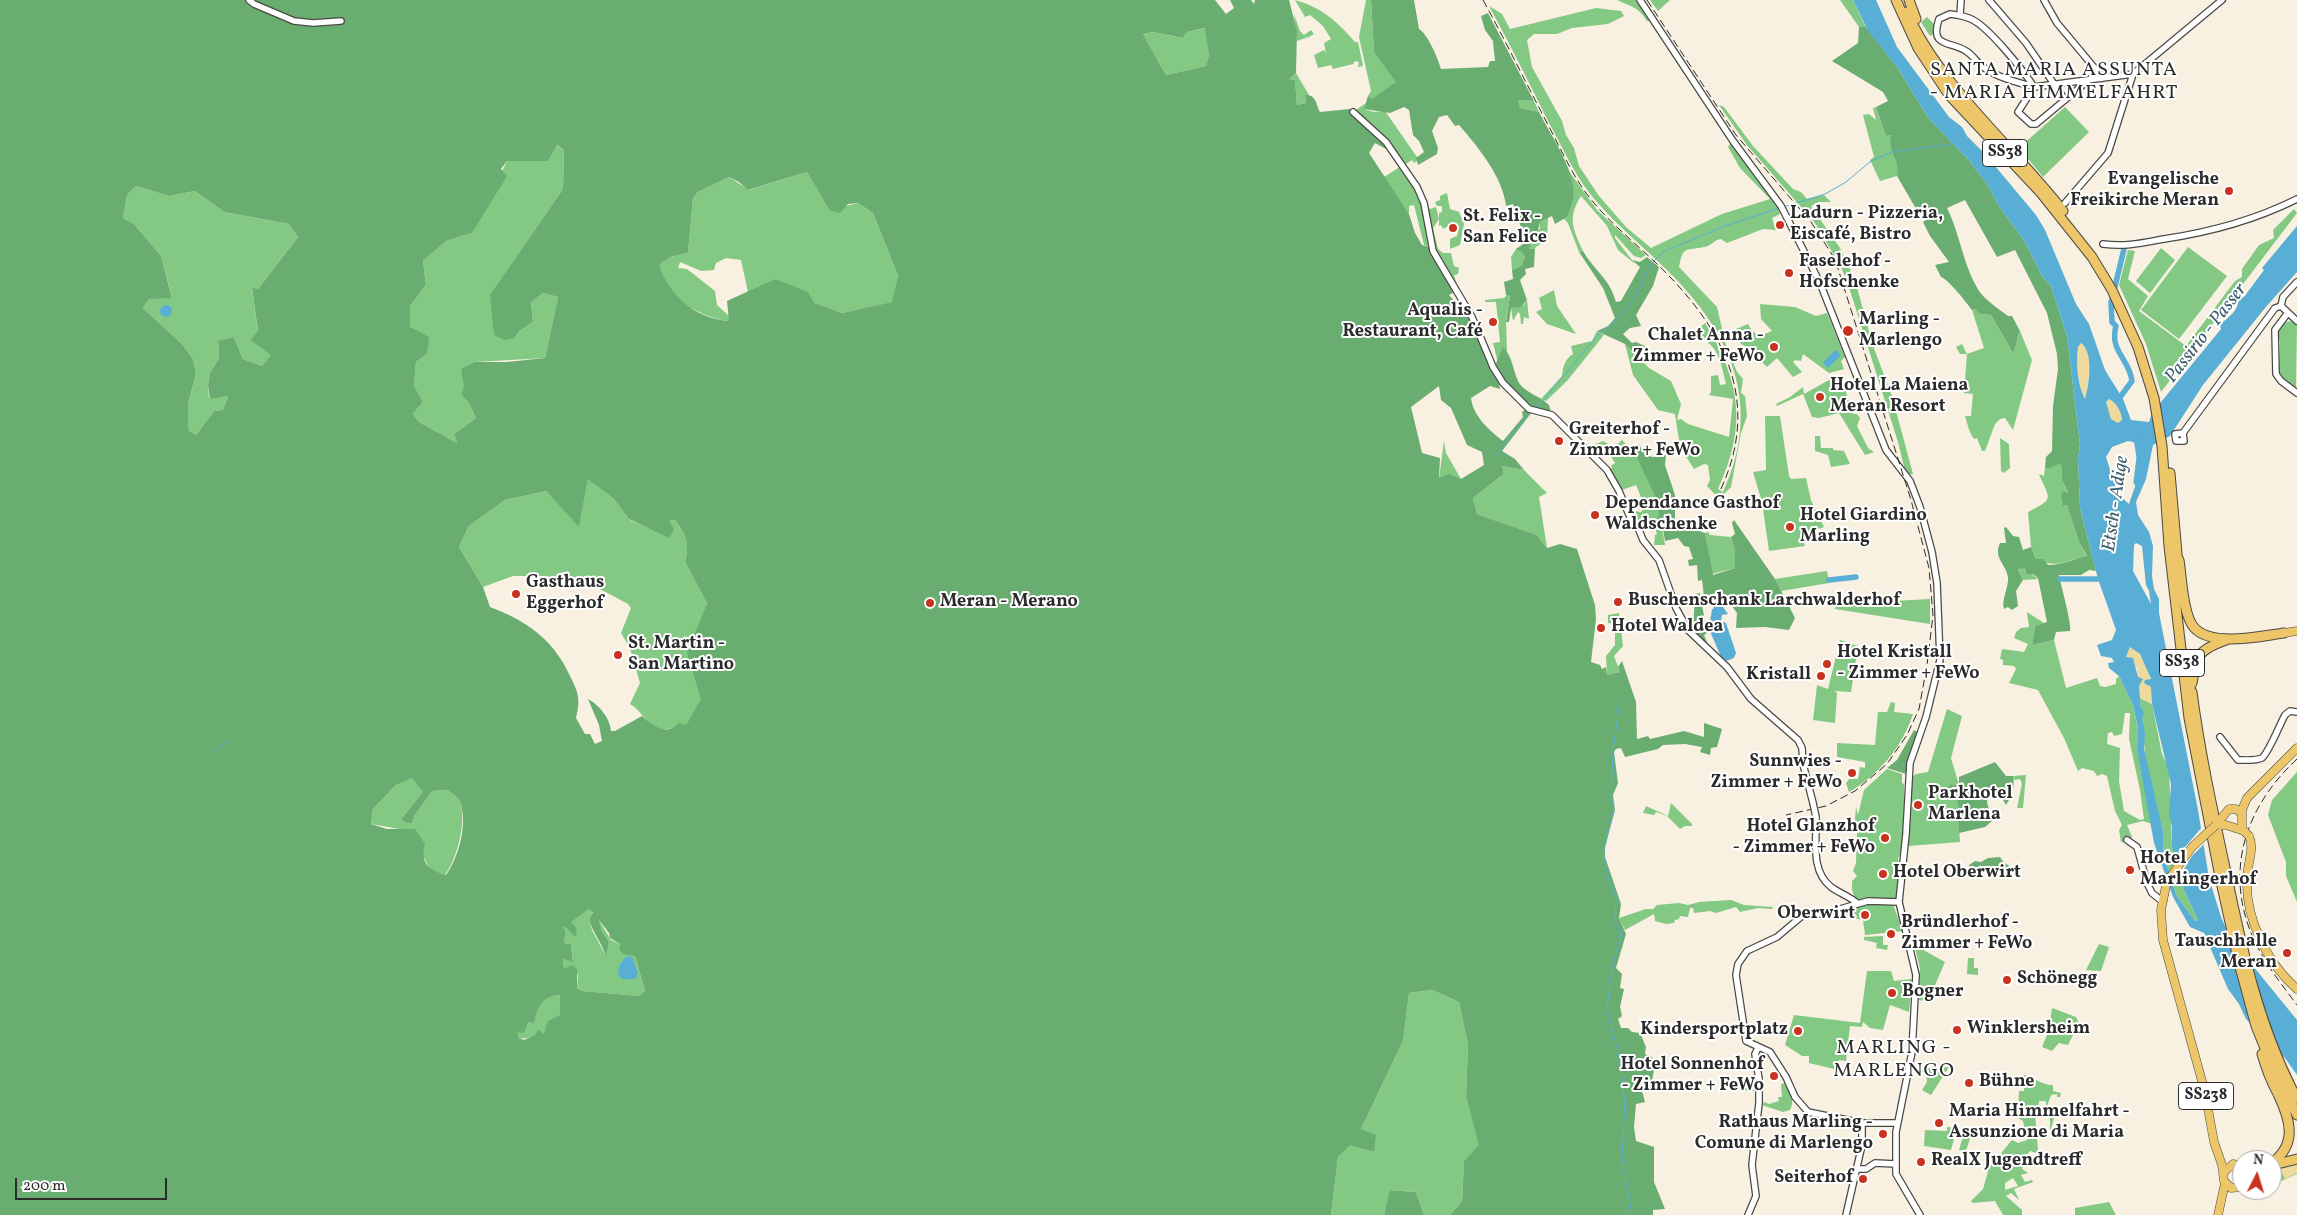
<!DOCTYPE html>
<meta charset="utf-8">
<style>
body{margin:0}
#map{position:relative;width:2297px;height:1215px;overflow:hidden;background:#f8f0e1;font-family:Vollkorn,serif}
canvas{display:block}
.north{position:absolute;left:2232px;top:1150px;width:50px;height:50px;box-sizing:border-box;background:#fff;border:1px solid #aaa;border-radius:50%;rotate:5deg;font-size:14px;font-weight:700;line-height:20px;text-align:center;color:#2b2b2b}
.north::after{content:'';display:block;margin:auto;width:18px;height:22px;background:#c8321e;clip-path:polygon(50% 0,100% 100%,50% 72%,0 100%)}
.scale{position:absolute;left:15px;top:1178px;width:152px;height:22px;box-sizing:border-box;border:2px solid #2b2b2b;border-top:0;padding-left:6px;font-size:15px;line-height:18px;white-space:nowrap;color:#2b2b2b;-webkit-text-stroke:4px #fff;paint-order:stroke}
</style>
<div id="map">
<canvas width="2297" height="1215"></canvas>
<div class="north">N</div>
<div class="scale">200 m</div>
</div>
<script>
const c = document.querySelector('canvas').getContext('2d');
c.lineJoin = 'round';
function fillPath(path, color) {
  c.fillStyle = color;
  c.fill(path, 'evenodd');
}
function stroke(path, color, width, dash) {
  c.strokeStyle = color;
  c.lineWidth = width;
  c.lineCap = dash ? 'butt' : 'round';
  c.setLineDash(dash || []);
  c.stroke(path);
}
function write(font, color, halo, rows, align = 'center') {
  c.font = font + ' Vollkorn,serif';
  c.lineWidth = 4;
  c.setLineDash([]);
  c.textBaseline = 'middle';
  c.strokeStyle = halo;
  c.fillStyle = color;
  for (const [text, x, y, turn = 0] of rows) {
    c.save();
    c.translate(x, y);
    c.rotate((+turn || 0) * Math.PI / 180);
    c.textAlign = isNaN(turn) ? turn : align;
    if (halo) c.strokeText(text, 0, 0);
    c.fillText(text, 0, 0);
    c.restore();
  }
}
fillPath(new Path2D(`
 M1295 0C1321 7 1338 22 1355 42H1358L1363 66 1358 67 1359 62 1355 61 1353 64 1333 69 1331 65 1318 68 1314 55 1324 50 1326 53 1324 43 1331 39 1323 26 1310 15 1305 17Z
 M1366 0H1371L1374 52 1397 82 1372 100 1368 96 1371 91 1359 37Z
 M1617 0H1638L1652 21H1647C1638 6 1629 6 1617 0Z
 M1650 0H1670L1658 11Z
 M1840 0H1853L1865 26 1859 27Z
 M1489 6 1502 14 1510 29 1596 8 1621 11 1624 16 1608 24 1572 28 1557 34H1534L1527 40 1532 67 1562 121 1566 135 1574 148 1579 166 1599 196 1626 227 1651 248 1722 214 1770 199 1740 168 1728 147 1731 142 1778 206 1780 214 1772 218 1776 230 1763 229 1727 243 1721 239C1714 240 1711 246 1704 247 1686 251 1683 245 1679 267L1717 307 1723 333 1722 335 1737 372 1743 379 1741 393 1745 396 1747 416 1741 433 1731 487 1723 495 1727 507 1707 486 1710 480 1708 465 1704 464 1694 469 1680 447 1675 414 1658 410 1633 375 1625 344 1649 368 1671 381 1681 404 1677 420 1681 419 1688 424 1729 437 1733 399 1709 395 1711 392V376L1718 375 1720 385 1726 384C1720 360 1719 344 1693 334L1705 323C1741 383 1747 425 1718 489L1723 492C1763 406 1732 334 1668 271 1640 243 1609 220 1585 187 1571 167 1560 143 1548 121 1529 83 1510 44 1489 6Z
 M1294 14 1300 31 1304 35 1311 30 1314 34 1307 38 1305 35 1306 38 1297 41Z
 M1927 17 1934 24 1935 33 1930 36 1921 22Z
 M1206 28 1209 55 1206 66 1166 75 1143 34 1153 32 1181 38 1187 32Z
 M1296 73 1309 95H1305L1306 103 1297 105 1295 80 1289 79Z
 M1517 100 1534 101 1539 112 1520 108Z
 M1366 103 1364 109 1374 112 1385 111 1417 157V161L1414 163 1412 160 1403 166 1427 205 1430 209 1436 207 1439 219 1433 228 1438 249 1443 253H1451L1454 266 1459 268 1458 274 1454 275 1461 298 1433 251 1424 209 1430 247 1424 245 1414 205 1409 206V214L1384 177 1403 165 1353 112Z
 M1719 105 1724 107 1753 146 1793 189 1801 192 1807 199 1824 195 1831 202H1819L1811 206 1840 248 1855 280 1873 346 1892 396 1913 474 1906 475 1898 442 1848 284 1841 267 1815 223 1747 145Z
 M1876 107 1886 136 1891 135 1895 159 1899 169 1897 176 1880 181 1870 160 1874 157 1863 115 1869 114 1876 120 1873 108Z
 M2065 107 2089 132 2043 177 2019 148Z
 M556 145 564 150 563 189 504 275 519 331 533 322 531 302 543 293 558 297 545 358 475 362 461 395 469 403 476 418 454 434 459 445 419 422 413 414 423 402 414 385 416 362 427 354 415 331 410 327V306L426 285 423 261 446 241 472 233 507 161H548Z
 M1569 171 1597 210 1646 255 1641 258 1634 256 1615 235V238L1635 264 1618 250 1607 226 1581 196C1567 218 1573 229 1583 251L1579 252 1568 223 1564 219 1567 217 1573 186Z
 M807 172 829 210 858 203 873 213 898 276 893 302 842 313 813 303 775 279 748 292 741 260 726 258 716 263 714 270 701 271 680 262 678 268 687 269 715 291 717 305 729 316V321C710 319 678 305 668 288 664 281 662 273 658 265L670 257 688 253 693 198 698 192 729 177 749 190Z
 M136 186 169 196 195 191 224 212 289 224 298 237 258 289H252L258 332 250 340 272 355 262 366 243 359 234 337 218 340 219 358 210 373 208 385 209 398 228 396 223 410 214 411 196 435 188 430V404L196 374 193 359 182 344 143 308 149 299 172 297 161 256 134 224 123 218 127 195Z
 M1447 193 1450 209 1459 212 1464 224 1460 245 1450 249V239L1457 236 1459 226 1455 223 1443 229 1441 225 1439 226V213L1442 212V206H1437L1435 202 1440 200V196Z
 M2294 209 2297 213 2161 392 2146 344 2119 285 2128 250 2135 251 2128 279 2148 296 2139 311 2186 346 2235 281 2242 277V269L2259 245 2274 238 2273 230Z
 M1548 218 1547 239 1535 248 1528 249 1540 228V222Z
 M2188 247 2227 276 2179 339 2141 310Z
 M2161 248 2175 260 2150 293 2136 281Z
 M1516 249 1522 251 1525 257 1521 266 1512 270 1511 257Z
 M1554 290 1557 306 1576 334 1547 324 1536 312 1542 309 1539 298Z
 M1508 294 1510 297 1506 320 1507 351 1503 348 1497 366V359L1493 343 1500 342 1496 302H1485V300L1504 298Z
 M1527 300 1529 319 1524 317 1523 324H1521L1520 314 1518 312 1513 321 1511 308 1524 305Z
 M1760 304 1795 307 1816 316 1827 313 1845 357 1841 361 1844 369 1829 373 1803 354 1801 361 1795 360 1793 362 1802 372 1793 377 1777 358 1767 367 1756 356 1753 349H1750L1741 344 1736 329 1748 324 1752 331 1759 336 1772 331 1761 319Z
 M1976 309 1980 314 1991 315 2013 353C2018 345 2016 338 2020 331L2032 360 2013 430 2005 418 2000 419 1995 424 1985 451H1982L1977 438 1974 439C1969 432 1968 426 1965 416H1971L1973 394 1964 393 1967 354H1960L1956 347 1962 344 1967 354 1984 348 1972 310Z
 M2291 321 2297 324 2296 389 2285 381 2279 371 2280 342 2278 334 2283 323Z
 M1597 331 1604 335 1567 381 1546 401 1541 399 1562 376C1563 366 1565 359 1573 354L1571 346 1592 341Z
 M1841 377 1853 414H1857L1860 418 1857 426 1868 448 1874 452 1865 455 1839 413 1819 418 1812 417 1803 394 1777 406 1776 404 1790 397 1803 387 1804 394 1827 381Z
 M1765 416H1780L1789 476 1791 479 1806 478 1811 500 1824 527 1801 535 1805 546 1769 551 1762 502 1753 472 1766 470Z
 M1815 436H1820L1821 448H1833V450L1844 451 1850 464 1831 467 1828 455 1815 451Z
 M2000 438 2009 444 2010 468 2004 473 2001 471Z
 M1622 440 1637 456 1658 503 1665 545H1654L1655 535 1657 534 1655 527H1644V520H1635L1633 511 1641 512 1643 509 1641 497 1636 485 1619 491 1607 471 1612 468 1611 466 1615 463 1604 446 1594 445 1603 441 1614 447Z
 M1444 441 1446 453 1461 479H1439Z
 M2061 462 2062 480 2068 494 2063 506 2067 505 2079 542 2087 557C2065 559 2059 570 2036 559L2031 547 2028 512C2056 498 2049 499 2039 474L2044 476 2045 467 2048 469Z
 M1502 466 1524 470 1547 493 1539 497 1547 548 1537 535 1477 514 1473 498 1504 474Z
 M588 478 613 498 630 520 669 537V521L675 520C686 535 690 543 685 562L707 603 688 653 702 699 686 725C678 725 674 729 666 729 649 731 643 711 630 704L640 683 630 648 621 633 631 608 628 604 596 587 546 576H513L483 587 459 547 469 526 505 500 546 491 579 526Z
 M1708 532 1710 535 1731 537 1735 551V568L1712 574 1705 533Z
 M2018 568H2025L2038 579 2023 580Z
 M1827 571 1829 583 1781 591 1775 579Z
 M1930 599V624L1835 609 1836 604Z
 M2027 612 2044 623 2035 626 2032 645 2054 640 2066 688 2097 678 2100 686 2105 687 2116 684V679L2119 676 2133 705 2138 729 2137 749 2152 824 2143 821 2127 825 2132 837 2130 842H2121L2119 830 2122 825 2115 811 2107 776 2102 774 2097 776 2094 771 2082 768 2078 771 2064 738 2038 690 2009 683 2016 669 2014 666 2003 665V660L2000 659 2002 649 2024 652 2028 644 2014 638 2016 632 2021 628 2029 627ZM2125 713H2130L2129 739 2140 790 2144 819 2140 820 2124 811 2119 781 2120 748 2107 744 2108 733 2112 732 2114 736 2122 734Z
 M1619 613 1623 646 1614 656 1620 672 1607 675 1606 656 1615 645V624L1608 623V615Z
 M1840 640 1858 646 1851 692 1834 691 1837 693 1835 723 1813 720 1817 685 1828 689Z
 M2140 698 2152 704 2162 754 2169 769 2172 847 2184 890 2198 920 2195 921 2176 895 2163 851V831L2146 764Z
 M1891 702 1895 703 1894 712 1913 714C1902 747 1879 775 1849 792L1846 783 1850 778 1858 779 1860 767 1865 768V762L1837 757V743L1875 745 1878 712H1887Z
 M1947 709 1962 716 1951 758 1959 785H1949L1957 799 1960 842 1908 846 1911 778 1916 774 1928 772Z
 M1887 769 1902 774V783L1904 784C1904 798 1906 851 1898 858L1901 878 1894 907 1903 931 1865 935 1863 920 1843 916 1855 898 1852 890V881L1857 876 1853 871 1856 863 1857 833 1854 832 1856 807 1858 815 1864 790Z
 M2297 772V902L2286 876V862L2268 815 2272 800Z
 M2026 775 2023 808H2017L2022 784 2020 779 2014 780 2013 776Z
 M412 777 423 792 401 819 406 823H412L415 815 432 791 448 790C451 793 457 796 459 800 468 819 457 859 445 875L431 871 422 854 399 829 371 824 373 809 396 785Z
 M1671 803 1692 824V826H1685L1680 829 1667 816 1656 812 1654 815 1643 813 1646 806 1668 816Z
 M1731 900 1744 905 1773 907 1772 909 1758 908 1740 912 1736 907 1716 913 1710 911 1694 913 1693 908H1690L1688 917 1680 916 1679 919 1675 920 1674 923 1666 924 1655 921 1654 914 1625 930 1619 918 1646 909H1653L1657 905 1679 903 1688 905 1699 902Z
 M589 909 593 911 589 919 592 930 606 956 609 942 602 931 599 920 611 940 620 944 619 949 635 956 645 991 639 996 582 991 577 988 578 975 564 969 563 959 573 961 571 944 564 943 566 933 562 927 566 926 574 936 570 922Z
 M1883 936V945H1888L1887 950 1876 948 1877 943 1864 940V937Z
 M1918 943 1925 951 1945 962 1928 1001 1918 1000 1920 968 1914 944Z
 M2099 944 2109 947 2101 971 2086 970Z
 M1968 958H1974V968H1978V975L1967 974Z
 M1867 971H1891L1894 981 1912 979 1909 1012 1890 1005 1883 1030 1870 1028 1863 1022 1862 1027 1850 1026 1846 1061 1839 1060 1838 1070 1809 1063V1056H1802L1785 1045 1794 1015 1860 1023Z
 M1432 990 1459 1002 1468 1045 1466 1097 1480 1145 1464 1161 1462 1201 1450 1215H1424L1416 1192 1391 1190 1384 1215H1331L1338 1157 1350 1144 1374 1152 1361 1129 1403 1041 1409 993Z
 M560 995V1015C554 1019 551 1025 546 1031 541 1035 525 1040 519 1038L516 1032 521 1031 528 1022 534 1024C538 1006 540 997 560 995Z
 M2052 1008 2076 1017 2079 1023 2068 1045 2059 1043 2052 1051 2042 1047 2049 1030Z
 M1949 1067 1931 1095 1922 1090 1927 1082 1926 1073H1914L1915 1069Z
 M2024 1075C2033 1077 2044 1086 2053 1085V1091L2061 1093 2060 1097H2057V1094L2051 1095 2046 1109V1101H2039L2038 1111 2035 1112 2038 1150 2036 1153 2030 1151 2022 1160 2025 1161 2022 1169 2028 1173 2021 1175 2025 1182 2032 1180 2033 1182 2014 1189 2019 1200 2011 1193 2006 1196 2022 1210V1215H2003L1995 1201 1973 1203 1971 1201 1983 1189 1989 1168 2012 1140 2018 1143 2027 1140 2023 1121 2018 1118 2019 1091H2024ZM2013 1178 2018 1186 2005 1190V1183Z
 M1739 1079H1759V1091L1735 1090Z
 M1786 1083C1791 1093 1795 1100 1790 1110L1783 1112 1762 1105 1764 1102 1769 1104 1779 1101 1778 1097H1782L1781 1084Z
 M2050 1110 2093 1114V1118L2055 1114 2050 1133Z
 M1947 1127 1957 1128 1951 1150 1924 1146 1925 1130 1947 1131Z
 M1965 1130 1971 1135 1966 1151 1959 1150Z
 M2297 1159V1174L2272 1185V1168Z
 M2109 1202 2116 1215H2075V1208Z`), '#83c983');
fillPath(new Path2D(`
 M0 0H1215L1226 14 1234 8 1230 0H1251L1254 4 1255 0H1289L1297 31 1296 73 1289 79 1295 80 1297 105 1306 103 1305 95C1316 94 1316 104 1320 112L1350 109C1363 124 1378 133 1388 150L1375 143 1369 153 1409 214 1415 233 1422 245 1430 247 1454 292 1449 295 1470 319 1499 382 1500 389 1490 386 1471 398C1473 416 1489 430 1503 441L1523 417 1522 412 1526 409 1494 368 1503 347C1512 355 1513 370 1518 381 1524 393 1541 396 1549 405L1552 415 1532 412 1502 451 1515 459 1524 470 1502 466 1504 474 1473 498 1477 514 1537 535 1547 548 1560 544 1577 549 1595 605 1596 619 1591 662 1600 665 1602 669 1606 667 1607 675 1620 672 1618 667 1622 661 1636 702 1637 739 1648 736 1650 739 1684 731 1704 737V723L1722 729 1717 747 1711 748 1710 755 1700 752 1702 747 1685 744 1663 745 1658 749 1625 757 1621 748 1616 749 1614 752 1618 783 1613 795 1615 810 1605 847V857L1621 904 1619 918 1626 934 1616 968 1622 974 1620 988 1624 989 1620 1007 1622 1016 1618 1019 1621 1028H1628L1632 1032 1640 1033 1646 1047 1645 1054 1653 1058 1655 1065 1651 1086 1642 1091 1645 1102 1636 1104 1634 1127 1636 1141 1654 1147V1182L1665 1209 1653 1210V1215H1450L1462 1201 1464 1161 1479 1145 1466 1097 1468 1045 1459 1002 1432 990 1409 993 1403 1041 1361 1129 1376 1135 1374 1152 1350 1145 1338 1157 1331 1215H0ZM1205 28 1209 55 1206 66 1166 75 1143 34 1153 32 1182 38 1187 32ZM557 145 564 150 563 189 490 295 494 335 505 340 514 338 519 331 533 322 531 302 543 293 558 297 545 358 507 362H475L461 369 464 386 461 395 469 403 476 418 454 434 458 444 419 422 413 414 423 402 414 385 416 362 427 354 429 337 410 327V306L426 285 423 261 446 241 472 233 507 176 501 169 507 161H548ZM807 172 829 210 840 213 848 204 858 203 873 213 898 276 892 302 842 313 814 303 808 292 775 279 727 301 729 321C695 318 670 297 659 265L670 257 688 253 693 198 698 192 729 177 739 182 748 190ZM136 186 169 196 195 191 224 212 289 224 298 237 258 289 252 288 258 331 250 340 271 355 262 366 243 359 234 337 218 340 219 358 210 373 208 385 210 399 228 396 223 410 214 411 196 435 188 430V404L196 374 193 359 182 344 143 308 149 299 172 298 161 256 134 224 123 218 127 195ZM1439 386 1441 400 1451 408 1467 445 1482 452 1484 465 1461 479 1449 474 1439 478 1440 458 1422 453 1411 407ZM588 479 613 498 629 519 669 538 674 529 669 521 675 520C686 535 690 543 685 562L707 603 687 653 701 699 686 725 679 723C667 737 652 725 642 716L615 731H611C610 718 599 705 588 699L599 725 602 741 595 744 590 734H585L576 718C581 698 578 692 569 674 553 639 525 620 490 607L483 587 459 547 469 526 505 500 546 491 579 527ZM412 778 423 792 401 819 406 823H412L415 815 432 791 448 790C451 793 457 796 459 800 469 821 459 857 446 875 428 870 420 862 425 844L415 829H387L371 824 373 809 396 785ZM589 909 593 912 589 919C593 934 603 944 606 957L609 942 602 931 599 920 609 933 610 938 620 944 619 949 623 954 635 956 645 991 639 996 582 991 577 988V969L572 965 564 969 563 959 573 962 571 944 564 943 566 933 563 927H566L574 936 577 935 576 928 571 922ZM560 995V1015L548 1021 544 1033 538 1030 535 1035 524 1040 519 1038 517 1032 524 1033 528 1022 534 1024C538 1007 540 997 560 995Z
 M1371 0H1414L1419 29C1427 33 1438 58 1441 69L1488 67 1490 61H1495L1493 41 1485 30 1481 16 1488 13 1534 101 1518 100 1520 108 1539 112C1550 134 1578 174 1573 198 1572 205 1569 211 1567 217L1555 224 1552 216 1540 222 1537 236H1534L1529 249 1535 248 1534 267 1525 269 1526 274 1520 280 1527 300 1521 307 1511 308 1509 322H1506L1510 296 1506 295 1504 282 1513 279 1512 270 1521 266 1525 257 1522 252 1516 249 1526 242 1513 204 1506 206C1503 177 1478 147 1459 125L1455 126 1447 115 1439 117 1432 131 1438 148 1437 154 1418 165 1416 158 1424 152 1419 141 1413 135 1409 110 1404 107 1390 113 1364 109 1368 96 1372 99 1396 82 1374 52Z
 M1865 26 1897 67 1929 119 1969 160 1987 184 1999 206 2025 242 2042 276 2051 286 2067 336 2080 445 2078 458 2080 508 2096 571 2089 570 2081 575H2059C2061 586 2072 624 2070 631L2056 632 2054 640 2032 645 2035 626 2047 622 2038 578 2033 574H2027L2025 568 2018 569 2023 580 2016 591 2018 606 2012 610 2008 607 2004 609C2001 600 2009 587 2008 577 2006 564 1993 558 2000 543H2006L2004 528 2006 527 2013 536 2019 537 2023 550 2031 547 2036 559H2043L2048 565C2062 565 2073 559 2087 556L2079 542 2067 505 2063 506 2061 496 2063 491 2068 493 2062 480 2061 463 2048 469 2045 467 2046 457 2052 451 2053 406 2058 369 2057 354 2047 313 2015 250 1997 257 1965 200 1947 208C1960 234 1963 265 1979 291 1985 300 1999 309 2008 316H2012L2020 331C2016 338 2018 344 2013 353L1991 315 1980 314 1975 309 1972 310C1967 303 1948 279 1941 277L1935 265 1949 262 1930 236 1923 222 1926 220 1925 215 1915 207 1897 176C1901 162 1887 150 1891 135L1886 136 1876 107 1888 101 1883 92 1832 61 1858 43 1859 27Z
 M1583 251C1595 272 1609 277 1616 302L1621 301 1640 267 1632 260 1640 262 1647 257 1659 267 1653 286 1636 315 1641 326 1630 328 1623 334 1632 343 1636 342 1645 346 1644 349 1640 350 1642 361 1625 344 1597 331 1608 326 1615 318 1603 288 1579 252Z
 M1639 444 1645 455 1653 457 1666 455 1665 465 1675 495V527L1690 528 1705 533 1713 575 1735 568V551L1731 537 1735 534 1732 523 1734 520 1775 579 1795 618 1789 630 1765 627 1736 628 1737 613 1726 598 1716 593 1704 596 1702 580 1698 581 1697 565 1689 566 1688 560 1693 559 1689 547 1684 546 1678 538 1665 541 1663 529H1659V521L1656 519 1659 516 1658 503 1634 451Z
 M1700 593 1707 633 1704 635 1709 647 1693 631 1695 594Z
 M1914 730 1918 732 1906 774 1887 768 1897 760Z
 M1995 762 2006 776H2013C2015 787 2012 796 2006 805L1997 789 1989 788 1987 802 1992 821 1985 827 1959 833 1957 799H1949V785H1959V777Z
 M2000 857 2004 863 2012 867 2013 877 1998 870 1975 874 1970 870 1969 865 1975 861 1981 862 1988 858Z
 M1390 1190 1416 1192 1424 1215H1384Z`), '#6aad71');
fillPath(new Path2D(`
 M2081 343C2094 352 2088 386 2085 399 2077 384 2076 363 2078 346Z
 M2109 399C2116 402 2122 413 2122 420L2118 423 2111 419 2106 402Z
 M2130 647C2149 656 2152 685 2152 704L2140 698 2137 668 2126 657Z
 M2297 1164V1173L2285 1179 2280 1169Z`), '#eeda9e');
fillPath(new Path2D(`
 M1853 0H1876L1897 47 1949 117 1962 127 1967 136 1985 154 2036 215 2045 230 2076 304 2089 324 2105 370 2123 399 2131 420 2149 422 2152 413 2221 329 2220 325C2225 319 2235 314 2237 306 2238 304 2238 301 2239 298L2244 297 2264 270 2262 268 2297 226V272L2265 308 2203 385 2170 436 2153 445 2146 479 2136 502 2138 515 2149 532 2153 546 2152 576 2154 589 2159 599V613L2198 810 2209 878 2221 917 2231 939 2297 1020V1075L2285 1058 2246 1019 2239 1004 2228 989 2204 933 2190 927 2173 897 2154 843 2137 749 2138 728 2133 705 2119 676 2109 668 2108 663 2114 662 2112 658 2101 656 2097 645 2112 640 2116 630 2098 579 2080 508 2078 458 2080 445 2067 336 2051 286 2042 276 2025 242 1999 206 1987 184 1969 160 1929 119 1897 67 1868 31ZM2081 343C2094 352 2089 386 2085 399 2077 384 2076 363 2078 347ZM2109 399C2116 402 2122 413 2122 420L2118 423 2111 419 2106 402ZM2128 441 2137 443 2143 452 2139 475 2129 504 2118 494 2106 457 2112 447ZM2136 543 2142 546 2146 585 2149 591 2151 604 2133 571 2134 545ZM2130 647 2140 654 2151 679 2145 680 2144 683 2151 687 2152 704 2171 784 2169 813 2172 827V847L2184 890 2198 920 2195 921 2176 895 2163 851V831L2144 749 2145 733 2142 719 2144 712 2141 709 2139 686 2143 679 2138 677 2133 658 2126 657Z
 M160 311a6 6 0 1 1 12 0a6 6 0 1 1-12 0Z
 M1835 350 1841 355 1828 368 1823 363Z
 M1719 607H1723L1728 614 1722 615 1721 621 1726 623 1736 653 1734 658 1726 661 1722 659 1709 629 1712 609 1719 610Z
 M627 956 632 957 638 973 636 979H622L618 974 620 964Z`), '#58aed4');
fillPath(new Path2D(`
 M2203 826 2206 842 2192 856 2178 879 2173 861Z`), '#f8f0e1');
stroke(new Path2D(`
 M1783 207 1825 194 1846 182 1871 161 1892 152 1951 144
 M1534 408 1541 403 1598 335 1618 319 1636 296 1650 265 1663 252 1725 226 1779 208
 M1496 455 1532 411
 M1620 700 1613 751 1611 798 1614 807 1603 855 1609 881 1616 897 1615 922 1621 934 1612 968 1607 1007 1620 1061 1625 1102 1622 1159 1632 1215
 M214 752 226 742`), '#58aed4', 1);
stroke(new Path2D(`
 M2118 400 2132 381C2129 358 2109 351 2116 326L2112 322 2111 303 2124 249
 M2060 579H2098
 M1829 580 1856 577
 M1716 609 1719 598`), '#58aed4', 5.5);
stroke(new Path2D(`
 M2138 482 2141 457 2138 438`), '#58aed4', 9);
const minor = new Path2D(`
 M249 0 254 4 294 21 313 23 341 21
 M1640 0 1733 141 1781 206 1820 283 1886 450 1910 481 1920 507 1932 552 1937 583 1940 660 1926 717 1910 763 1906 834 1899 902 1916 975 1912 1052 1896 1132V1174L1920 1215
 M1989 0 2026 43 2065 100
 M2044 0 2057 23 2103 78
 M1950 14C1958 15 1966 16 1973 20 1990 29 2023 70 2034 87 2017 82 1998 78 1983 67 1977 63 1973 55 1966 51 1951 41 1929 48 1939 19Z
 M1960 15 1961 0
 M2090 79 2036 124H2031L2018 112 2034 87 2133 74 2222 0
 M1353 112 1386 142 1417 187 1424 203 1433 251 1472 317 1493 367 1503 383 1529 409 1552 415 1607 470 1619 491 1632 522 1637 525 1643 540 1659 560 1676 608 1688 630 1727 667 1751 699 1798 740 1802 748 1803 764 1813 803
 M2065 203 2108 153 2133 74
 M2103 244C2126 247 2142 243 2164 239 2211 232 2255 220 2297 199
 M2281 306 2283 297 2297 282
 M2281 306 2297 321
 M2287 314 2275 330 2276 374 2281 381 2297 393
 M2183 433 2184 441H2176L2175 434 2183 433 2275 308 2281 306
 M2220 737 2238 760C2244 760 2256 761 2262 758 2269 752 2280 724 2285 715L2290 711 2297 712
 M1816 817C1817 841 1810 870 1831 887 1839 893 1849 896 1857 903
 M2127 840 2137 847 2147 883 2152 893 2163 902
 M1897 1123H1862L1808 1112 1795 1097 1786 1077 1770 1052 1746 1041 1736 975 1738 964 1747 951 1777 937 1802 916 1826 913 1868 901 1899 902
 M1856 1169H1866L1875 1163 1896 1164
 M1748 1215 1756 1196 1752 1165 1759 1103V1079L1755 1054 1758 1048
 M1846 1215 1862 1145V1123`);
const major = new Path2D(`
 M2284 633 2297 631
 M2216 825 2229 809H2236L2241 813
 M2216 825H2226L2244 831
 M2242 829V810L2247 798 2297 748
 M2249 836C2255 848 2247 865 2247 878 2245 918 2267 963 2297 989
 M2172 875 2167 881 2161 910 2163 940 2205 1092 2214 1142 2222 1165 2224 1181 2231 1188 2242 1187
 M2224 1172 2233 1164 2242 1166
 M2218 1215 2225 1183`);
const highway = new Path2D(`
 M1896 0 1918 48 1949 95 2041 193 2092 257 2112 290 2138 347 2154 398 2162 446 2169 546 2189 718 2220 877 2239 963 2256 1026 2273 1068 2297 1115
 M1909 0 1916 19
 M1907 12C1937 83 2015 149 2063 211
 M2170 473 2178 565
 M2179 560C2182 579 2182 603 2190 621 2202 650 2260 636 2284 633
 M2191 685C2195 678 2192 672 2194 665 2199 650 2213 645 2226 640
 M2192 692C2200 753 2213 812 2226 872 2242 950 2259 1028 2297 1099
 M2262 1054C2266 1068 2271 1081 2278 1094 2291 1121 2297 1144 2272 1163
 M2277 1164 2297 1159`);
stroke(minor, '#4a4946', 8);
stroke(major, '#4a4946', 9);
stroke(highway, '#4a4946', 11);
stroke(minor, '#fff', 5.5);
stroke(major, '#ecc669', 8);
stroke(highway, '#ecc669', 9);
stroke(new Path2D(`
 M1483 0C1505 40 1525 81 1546 121 1559 145 1570 171 1586 193 1606 220 1632 240 1656 263 1723 327 1763 400 1720 491
 M1647 0 1736 135 1811 222 1835 259 1911 500 1929 568 1933 615 1927 665 1919 709 1907 735 1887 764 1855 791 1826 806 1786 815
 M2297 759C2244 808 2223 874 2255 942 2266 965 2282 985 2297 1005`), '#2b2b2b', 1, [8, 4]);
const minorBridge = new Path2D(`
 M1813 803 1816 817`);
const majorBridge = new Path2D(`
 M2245 832 2249 836
 M2172 875 2192 847 2216 825`);
stroke(minorBridge, '#4a4946', 8, []);
stroke(majorBridge, '#4a4946', 9, []);
stroke(minorBridge, '#fff', 5.5);
stroke(majorBridge, '#ecc669', 8);
for (const [x, y, r, color] of [
 [2229,191,5,"#c8321e"],
 [1780,225,5,"#c8321e"],
 [1453,228,5,"#c8321e"],
 [1789,273,5,"#c8321e"],
 [1493,322,5,"#c8321e"],
 [1848,331,6,"#c8321e"],
 [1774,347,5,"#c8321e"],
 [1820,397,5,"#c8321e"],
 [1559,441,5,"#c8321e"],
 [1595,515,5,"#c8321e"],
 [1790,527,5,"#c8321e"],
 [516,594,5,"#c8321e"],
 [1618,602,5,"#c8321e"],
 [930,603,5,"#c8321e"],
 [1601,628,5,"#c8321e"],
 [618,655,5,"#c8321e"],
 [1827,664,5,"#c8321e"],
 [1821,676,5,"#c8321e"],
 [1852,773,5,"#c8321e"],
 [1918,805,5,"#c8321e"],
 [1885,838,5,"#c8321e"],
 [2130,870,5,"#c8321e"],
 [1883,874,5,"#c8321e"],
 [1865,915,5,"#c8321e"],
 [1891,934,5,"#c8321e"],
 [2287,953,5,"#c8321e"],
 [2007,980,5,"#c8321e"],
 [1892,993,5,"#c8321e"],
 [1957,1030,5,"#c8321e"],
 [1798,1031,5,"#c8321e"],
 [1774,1076,5,"#c8321e"],
 [1969,1083,5,"#c8321e"],
 [1939,1123,5,"#c8321e"],
 [1883,1134,5,"#c8321e"],
 [1921,1162,5,"#c8321e"],
 [1863,1179,5,"#c8321e"]
]) {
  const dot = new Path2D();
  dot.arc(x, y, r, 0, 2 * Math.PI);
  c.fillStyle = color;
  c.fill(dot);
  stroke(dot, '#fff', 2);
}
for (const [x, y, w] of [
 [2005,153,45],
 [2182,663,45],
 [2206,1096,55]
]) {
  const box = new Path2D();
  box.roundRect(x - w / 2, y - 13.5, w, 27, 4);
  c.fillStyle = '#fff';
  c.fill(box);
  stroke(box, '#2b2b2b', 1);
}
write('bold 16px', '#2b2b2b', null, [
 ["SS38",2005,153],
 ["SS38",2182,663],
 ["SS238",2206,1096]
]);
write('bold 18px', '#2b2b2b', '#fff', [
 ["Evangelische",2219,181,"right"],
 ["Freikirche Meran",2219,202,"right"],
 ["Ladurn - Pizzeria,",1790,215],
 ["Eiscafé, Bistro",1790,236],
 ["St. Felix -",1463,218],
 ["San Felice",1463,239],
 ["Faselehof -",1799,263],
 ["Hofschenke",1799,284],
 ["Aqualis -",1483,312,"right"],
 ["Restaurant, Café",1483,333,"right"],
 ["Marling -",1859,321],
 ["Marlengo",1859,342],
 ["Chalet Anna -",1764,337,"right"],
 ["Zimmer + FeWo",1764,358,"right"],
 ["Hotel La Maiena",1830,387],
 ["Meran Resort",1830,408],
 ["Greiterhof -",1569,431],
 ["Zimmer + FeWo",1569,452],
 ["Dependance Gasthof",1605,505],
 ["Waldschenke",1605,526],
 ["Hotel Giardino",1800,517],
 ["Marling",1800,538],
 ["Gasthaus",526,584],
 ["Eggerhof",526,605],
 ["Buschenschank Larchwalderhof",1628,602],
 ["Meran - Merano",940,603],
 ["Hotel Waldea",1611,628],
 ["St. Martin -",628,645],
 ["San Martino",628,666],
 ["Hotel Kristall",1837,654],
 ["- Zimmer + FeWo",1837,675],
 ["Kristall",1811,676,"right"],
 ["Sunnwies -",1842,763,"right"],
 ["Zimmer + FeWo",1842,784,"right"],
 ["Parkhotel",1928,795],
 ["Marlena",1928,816],
 ["Hotel Glanzhof",1875,828,"right"],
 ["- Zimmer + FeWo",1875,849,"right"],
 ["Hotel",2140,860],
 ["Marlingerhof",2140,881],
 ["Hotel Oberwirt",1893,874],
 ["Oberwirt",1855,915,"right"],
 ["Bründlerhof -",1901,924],
 ["Zimmer + FeWo",1901,945],
 ["Tauschhalle",2277,943,"right"],
 ["Meran",2277,964,"right"],
 ["Schönegg",2017,980],
 ["Bogner",1902,993],
 ["Winklersheim",1967,1030],
 ["Kindersportplatz",1788,1031,"right"],
 ["Hotel Sonnenhof",1764,1066,"right"],
 ["- Zimmer + FeWo",1764,1087,"right"],
 ["Bühne",1979,1083],
 ["Maria Himmelfahrt -",1949,1113],
 ["Assunzione di Maria",1949,1134],
 ["Rathaus Marling -",1873,1124,"right"],
 ["Comune di Marlengo",1873,1145,"right"],
 ["RealX Jugendtreff",1931,1162],
 ["Seiterhof",1853,1179,"right"]
], 'left');
write('italic 19px', '#3d5f6f', '#fff', [
 ["Passirio - Passer",2207,334,-52],
 ["Etsch - Adige",2117,504,-82]
]);
c.letterSpacing = '1px';
write('20px', '#2b2b2b', '#fff', [
 ["SANTA MARIA ASSUNTA",2054,71],
 ["- MARIA HIMMELFAHRT",2054,94],
 ["MARLING -",1894,1049],
 ["MARLENGO",1894,1072]
]);
c.letterSpacing = '0px';
</script>
